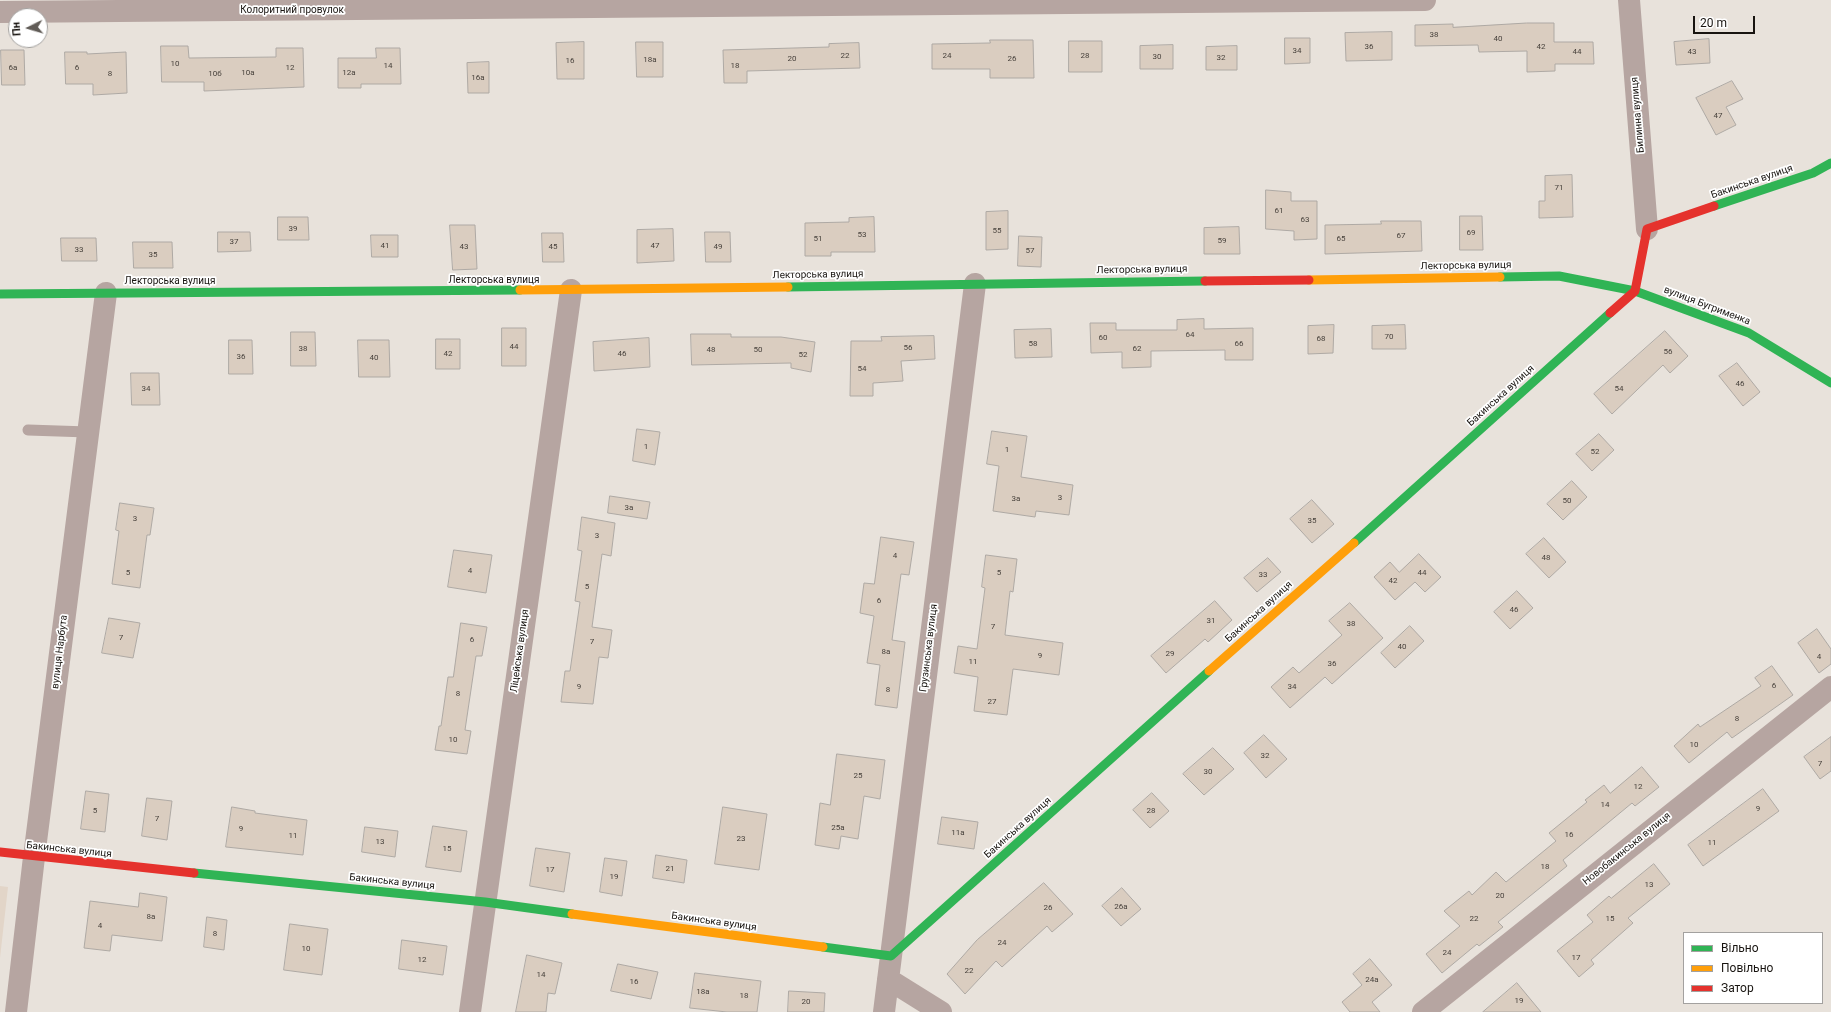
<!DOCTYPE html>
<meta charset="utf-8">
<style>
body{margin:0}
#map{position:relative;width:1831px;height:1012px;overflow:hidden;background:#e8e2db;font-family:Roboto,sans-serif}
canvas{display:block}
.legend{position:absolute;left:1683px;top:932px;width:140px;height:72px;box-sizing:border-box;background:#fff;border:1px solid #a3a19f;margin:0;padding:5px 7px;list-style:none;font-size:12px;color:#181410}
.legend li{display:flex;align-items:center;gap:8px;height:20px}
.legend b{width:20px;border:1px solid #a3a19f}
.north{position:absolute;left:8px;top:8px;width:40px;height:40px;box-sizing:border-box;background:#fff;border:1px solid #a3a19f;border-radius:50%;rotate:265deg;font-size:11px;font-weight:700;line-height:16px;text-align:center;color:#181410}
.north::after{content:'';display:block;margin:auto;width:14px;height:18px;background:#615c57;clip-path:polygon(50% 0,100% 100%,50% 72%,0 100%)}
.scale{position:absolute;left:1693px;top:16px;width:62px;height:18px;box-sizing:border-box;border:2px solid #181410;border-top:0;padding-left:5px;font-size:12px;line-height:14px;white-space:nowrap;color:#181410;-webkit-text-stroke:3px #fff;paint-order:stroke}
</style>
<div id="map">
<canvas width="1831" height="1012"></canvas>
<ul class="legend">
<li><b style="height:5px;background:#30b455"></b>Вільно</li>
<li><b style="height:5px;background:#ff9f0a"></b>Повільно</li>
<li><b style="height:5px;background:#e5322d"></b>Затор</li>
</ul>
<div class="north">Пн</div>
<div class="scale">20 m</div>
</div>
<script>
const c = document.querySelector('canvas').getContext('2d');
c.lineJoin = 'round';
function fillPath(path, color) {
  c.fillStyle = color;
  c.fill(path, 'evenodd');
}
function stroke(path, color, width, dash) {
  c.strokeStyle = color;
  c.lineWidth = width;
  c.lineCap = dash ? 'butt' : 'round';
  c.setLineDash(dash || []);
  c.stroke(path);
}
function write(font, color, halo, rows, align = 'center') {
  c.font = font + ' Roboto,sans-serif';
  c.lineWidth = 3.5;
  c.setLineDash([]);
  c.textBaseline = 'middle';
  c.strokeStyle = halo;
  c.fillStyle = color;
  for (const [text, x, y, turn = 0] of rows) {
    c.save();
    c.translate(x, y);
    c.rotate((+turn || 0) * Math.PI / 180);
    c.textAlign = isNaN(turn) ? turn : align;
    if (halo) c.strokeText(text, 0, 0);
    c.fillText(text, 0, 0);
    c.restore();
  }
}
fillPath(new Path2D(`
 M0 886 8 887 0 958Z`), '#e2d5c8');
const building = new Path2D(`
 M1527 23H1554V42H1593L1594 64H1555V71L1527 72V51L1479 52 1478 45 1415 46V25L1453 24V27Z
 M1392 32V60L1346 61 1345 33Z
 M1285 38H1310V63L1285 64Z
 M1709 39 1710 63 1676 65 1674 42Z
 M990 40H1033L1034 78H990V69H932V44L990 43Z
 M1069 41H1102V72H1069Z
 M584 42V79H557L556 43Z
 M636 42H663V77H637Z
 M859 43 860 68 747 71V83H724L723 50 829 47V44Z
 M1173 45V69H1140V46Z
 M161 46H188L189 58 276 57V48H303L304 87 204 91V82H162Z
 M1237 46V70H1206V47Z
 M376 48H400L401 84H361V88H338V58H376Z
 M1 50H24L25 85H2Z
 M65 52H87V54L126 52 127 93 93 95V84H66Z
 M489 62V93H468L467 63Z
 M1732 81 1743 99 1726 107 1736 125 1716 135 1696 98Z
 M1572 175 1573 217 1539 218V201H1545V176Z
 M1266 190 1291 192V201H1317V239L1294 240V231L1266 229Z
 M1008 211V249L986 250V212Z
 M1460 216H1482L1483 250H1460Z
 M278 217H308L309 240H278Z
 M874 217 875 252H831V256H805V223L849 222V218Z
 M1381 221H1421L1422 251 1325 254V225L1381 224Z
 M450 225H475L477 269 453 270Z
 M1239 227 1240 254H1204V228Z
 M673 229 674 261 637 263V230Z
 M218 232H250L251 251 218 252Z
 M705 232H730L731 262H706Z
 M542 233H563L564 262H543Z
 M371 235H398V257H372Z
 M1019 236 1042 237 1041 267 1018 266Z
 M61 238H96L97 261H62Z
 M133 242H172L173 268H134Z
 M1204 319V329L1253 328V360H1225V350L1151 351V367L1122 368V352L1091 353 1090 323H1116V330H1177V320Z
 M1334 325 1333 353 1308 354V326Z
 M1405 325 1406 349H1372V326Z
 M502 328H526V366H502Z
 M1051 329 1052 357 1015 358 1014 330Z
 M1665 331 1688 356 1670 373 1663 365 1612 414 1594 394Z
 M291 332H315L316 366H291Z
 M691 334H731V337H781L815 342 811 372 791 368V363L692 365Z
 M934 336 935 359 901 361 903 381 873 383V396H850L851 341H882L881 337Z
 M649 338 650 367 594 371 593 342Z
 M436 339H460V369H436Z
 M229 340H252L253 374H229Z
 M358 340H389L390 377H359Z
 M1737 363 1760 392 1743 406 1719 376Z
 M131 373H159L160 405H132Z
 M637 429 660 432 655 465 633 461Z
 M992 431 1027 436 1021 477 1073 485 1069 515 1036 511 1035 517 993 511 999 466 987 464Z
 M1599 434 1614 450 1592 471 1576 454Z
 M1572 481 1587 497 1563 520 1547 504Z
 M610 496 650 502 647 519 608 513Z
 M1312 500 1334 524 1312 543 1290 519Z
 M120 503 154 508 150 535H147L140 588 112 584 119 531 116 530Z
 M582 517 615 523 611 556 602 554 592 627 612 630 608 658 599 657 593 704 561 702 565 671H570L580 602 575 601 582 551 578 550Z
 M881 537 914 542 909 575 901 574 892 640 905 642 897 708 875 705 880 665 867 663 874 616 860 613 864 583 874 584Z
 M1544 538 1566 562 1549 578 1526 554Z
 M454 550 492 555 486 593 448 587Z
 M1419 554 1441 577 1425 592 1415 582 1395 600 1374 577 1390 562 1399 572Z
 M986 555 1017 559 1013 592 1010 591 1005 635 1063 643 1059 675 1013 669 1007 715 974 711 978 677 954 673 958 646 977 649 985 588 982 587Z
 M1268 558 1281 572 1257 592 1244 578Z
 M1517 591 1533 608 1510 629 1494 612Z
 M1215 601 1232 620 1208 642 1205 639 1166 673 1151 656Z
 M1350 603 1383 638 1332 684 1325 677 1290 708 1271 687 1293 667 1299 673 1342 635 1329 621Z
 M109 618 140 623 133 658 102 653Z
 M461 623 487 627 482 656H476L465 730 471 731 467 754 435 750 439 726H441L448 677H453Z
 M1410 626 1424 641 1395 668 1381 653Z
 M1817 629 1831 649V664L1819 673 1798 643Z
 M1772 666 1793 695 1732 738 1727 732 1689 763 1674 746 1698 724 1700 727 1761 686 1755 678Z
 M1264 735 1287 759 1266 778 1244 753Z
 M1831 737V771L1820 779 1804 757Z
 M1213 748 1234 769 1204 795 1183 774Z
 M837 754 885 760 880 799 864 796 858 839 841 836 839 849 815 845 820 803 830 805Z
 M1642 767 1659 787 1635 806 1632 803 1563 860 1567 866 1498 922 1503 927 1479 946 1477 944 1442 973 1426 954 1460 926 1444 911 1469 891 1472 895 1496 872 1506 882 1556 841 1549 833 1587 802 1585 800 1604 785 1610 793Z
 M1763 789 1779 811 1703 866 1688 845Z
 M86 791 109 794 105 832 81 829Z
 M1152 793 1169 811 1150 828 1133 810Z
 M147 798 172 801 167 840 142 836Z
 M232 807 255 811V813L307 820 303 855 226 847Z
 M723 807 767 814 759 870 715 864Z
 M942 817 978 822 974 849 938 844Z
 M433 826 467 831 461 872 426 867Z
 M365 827 398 831 395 857 362 852Z
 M536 848 570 853 564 892 530 886Z
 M656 855 687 860 684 883 653 878Z
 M605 858 627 861 622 896 600 892Z
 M1654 864 1670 884 1628 918 1633 923 1591 960 1594 964 1579 977 1557 951 1593 922 1587 915 1609 896 1611 898Z
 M1044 883 1073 914 1052 932 1047 926 1002 967 996 961 965 994 947 974 977 940Z
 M1122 888 1141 909 1121 926 1102 906Z
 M140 893 167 897 162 941 112 935 110 951 84 948 90 901 138 907Z
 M207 917 227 920 224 950 204 947Z
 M290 924 328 929 322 975 284 970Z
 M402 940 447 946 443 975 399 969Z
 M527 955 562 963 555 994 548 993 546 1012H516Z
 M1370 959 1392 985 1372 1002 1380 1012H1350L1342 1002 1362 985 1353 974Z
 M618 964 658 972 651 999 611 991Z
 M695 973 761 981 757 1012H727L690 1008Z
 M1517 983 1541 1012H1483Z
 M789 991 825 993 824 1012H788Z`);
fillPath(building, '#dacdc0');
stroke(building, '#aea9a4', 1);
stroke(new Path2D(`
 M28 430 88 432`), '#b6a5a1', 11);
stroke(new Path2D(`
 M1629 0 1647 229
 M0 12 1425 0
 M888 979 941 1012
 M16 1012 34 857 106 293
 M470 1012 571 290
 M884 1012 975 284
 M1423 1012 1831 687`), '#b6a5a1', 22);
stroke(new Path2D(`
 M1714 206 1813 173 1831 163
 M1500 277 1559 276 1635 291 1749 333 1831 383
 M788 287 1205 281
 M0 294 520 290
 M1354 543 1610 313
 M194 873 485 902 572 914
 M823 947 891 956 1209 671`), '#30b455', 9);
stroke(new Path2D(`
 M1309 280 1500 277
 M520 290 788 287
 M1209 671 1354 543
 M572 914 823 947`), '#ff9f0a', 9);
stroke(new Path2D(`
 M1205 281 1309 280
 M1610 313 1635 291 1647 229 1714 206
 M0 852 194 873`), '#e5322d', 9);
write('8px', '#48423c', null, [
 ["38",1434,35],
 ["40",1498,39],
 ["36",1369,47],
 ["42",1541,47],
 ["34",1297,51],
 ["44",1577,52],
 ["43",1692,52],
 ["22",845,56],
 ["24",947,56],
 ["28",1085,56],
 ["30",1157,57],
 ["32",1221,58],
 ["20",792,59],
 ["26",1012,59],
 ["18а",650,60],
 ["16",570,61],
 ["10",175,64],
 ["14",388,66],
 ["18",735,66],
 ["6а",13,68],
 ["6",77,68],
 ["12",290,68],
 ["10а",248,73],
 ["12а",349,73],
 ["8",110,74],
 ["10б",215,74],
 ["16а",478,78],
 ["47",1718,116],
 ["71",1559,188],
 ["61",1279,211],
 ["63",1305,220],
 ["39",293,229],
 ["55",997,231],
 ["69",1471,233],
 ["53",862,235],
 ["67",1401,236],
 ["51",818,239],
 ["65",1341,239],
 ["59",1222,241],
 ["37",234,242],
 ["41",385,246],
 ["47",655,246],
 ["43",464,247],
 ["45",553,247],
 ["49",718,247],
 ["33",79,250],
 ["57",1030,251],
 ["35",153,255],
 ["64",1190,335],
 ["70",1389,337],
 ["60",1103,338],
 ["68",1321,339],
 ["58",1033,344],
 ["66",1239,344],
 ["44",514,347],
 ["56",908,348],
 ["38",303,349],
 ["62",1137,349],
 ["48",711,350],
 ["50",758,350],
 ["56",1668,352],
 ["42",448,354],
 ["46",622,354],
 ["52",803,355],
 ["36",241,357],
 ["40",374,358],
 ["54",862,369],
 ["46",1740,384],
 ["34",146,389],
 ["54",1619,389],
 ["1",646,447],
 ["1",1007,450],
 ["52",1595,452],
 ["3",1060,498],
 ["3а",1016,499],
 ["50",1567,501],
 ["3а",629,508],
 ["3",135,519],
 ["35",1312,521],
 ["3",597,536],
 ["4",895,556],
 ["48",1546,558],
 ["4",470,571],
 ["5",128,573],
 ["5",999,573],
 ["44",1422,573],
 ["33",1263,575],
 ["42",1393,581],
 ["5",587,587],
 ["6",879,601],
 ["46",1514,610],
 ["31",1211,621],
 ["38",1351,624],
 ["7",993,627],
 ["7",121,638],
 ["6",472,640],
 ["7",592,642],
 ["40",1402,647],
 ["8а",886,652],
 ["29",1170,654],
 ["9",1040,656],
 ["4",1819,657],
 ["11",973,662],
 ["36",1332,664],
 ["6",1774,686],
 ["9",579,687],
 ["34",1292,687],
 ["8",888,690],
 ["8",458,694],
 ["27",992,702],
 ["8",1737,719],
 ["10",453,740],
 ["10",1694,745],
 ["32",1265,756],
 ["7",1820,764],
 ["30",1208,772],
 ["25",858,776],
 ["12",1638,787],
 ["14",1605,805],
 ["9",1758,809],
 ["5",95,811],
 ["28",1151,811],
 ["7",157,819],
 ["25а",838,828],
 ["9",241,829],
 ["11а",958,833],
 ["16",1569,835],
 ["11",293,836],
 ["23",741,839],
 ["13",380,842],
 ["11",1712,843],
 ["15",447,849],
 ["18",1545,867],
 ["21",670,869],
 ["17",550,870],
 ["19",614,877],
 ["13",1649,885],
 ["20",1500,896],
 ["26а",1121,907],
 ["26",1048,908],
 ["8а",151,917],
 ["22",1474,919],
 ["15",1610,919],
 ["4",100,926],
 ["8",215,934],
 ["24",1002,943],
 ["10",306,949],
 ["24",1447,953],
 ["17",1576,958],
 ["12",422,960],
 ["22",969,971],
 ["14",541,975],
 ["24а",1372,980],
 ["16",634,982],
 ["18а",703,992],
 ["18",744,996],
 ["19",1519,1001],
 ["20",806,1002]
]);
write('10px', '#181410', '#fff', [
 ["Колоритний провулок",292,10],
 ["Билинна вулиця",1638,115,-95],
 ["Бакинська вулиця",1752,182,-19],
 ["Лекторська вулиця",1466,266,-1],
 ["Лекторська вулиця",1142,270,-1],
 ["Лекторська вулиця",818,275,-1],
 ["Лекторська вулиця",494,280],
 ["Лекторська вулиця",170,281],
 ["вулиця Бугрименка",1707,306,21],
 ["Бакинська вулиця",1501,396,-42],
 ["Бакинська вулиця",1259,612,-42],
 ["Грузинська вулиця",929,648,-83],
 ["Ліцейська вулиця",520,651,-82],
 ["вулиця Нарбута",60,652,-83],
 ["Бакинська вулиця",1018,828,-42],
 ["Новобакинська вулиця",1627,849,-39],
 ["Бакинська вулиця",69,850,6],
 ["Бакинська вулиця",392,882,6],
 ["Бакинська вулиця",714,922,8]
]);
</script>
